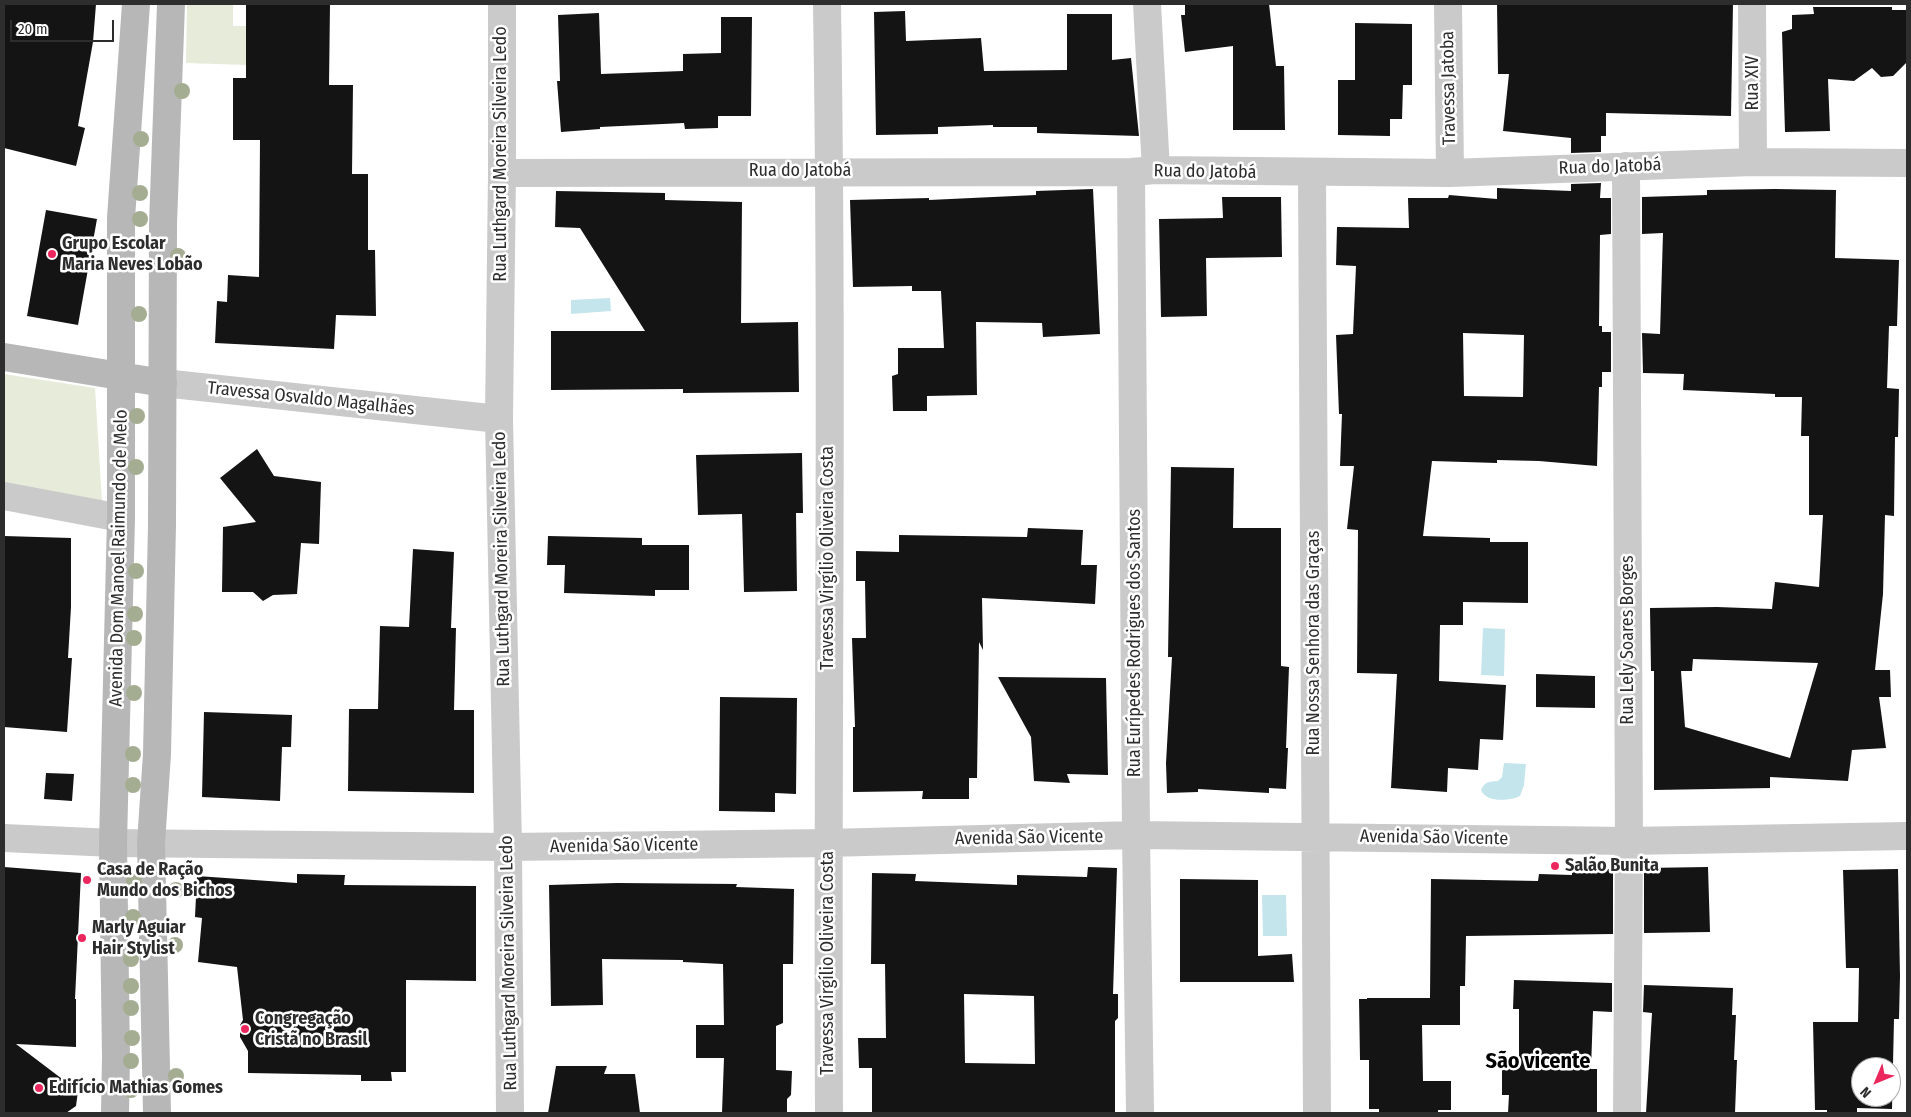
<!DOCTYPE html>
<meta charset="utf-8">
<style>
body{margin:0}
#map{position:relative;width:1911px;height:1117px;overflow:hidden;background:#fff;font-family:"Fira Sans Condensed",sans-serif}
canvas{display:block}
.frame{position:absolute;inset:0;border:5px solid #2d2d2d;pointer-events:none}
.north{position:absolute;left:1851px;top:1057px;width:50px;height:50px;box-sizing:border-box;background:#fff;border:1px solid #ababab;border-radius:50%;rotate:225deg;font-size:14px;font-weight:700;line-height:20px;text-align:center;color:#2d2d2d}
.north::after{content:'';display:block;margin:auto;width:18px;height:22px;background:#ec275d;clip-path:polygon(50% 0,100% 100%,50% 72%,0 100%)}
.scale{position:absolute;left:10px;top:20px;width:104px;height:22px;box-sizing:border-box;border:2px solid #2d2d2d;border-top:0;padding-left:6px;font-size:15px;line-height:18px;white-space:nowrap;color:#2d2d2d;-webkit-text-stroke:4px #fff;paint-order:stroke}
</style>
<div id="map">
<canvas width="1911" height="1117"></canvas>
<div class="frame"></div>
<div class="north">N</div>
<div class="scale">20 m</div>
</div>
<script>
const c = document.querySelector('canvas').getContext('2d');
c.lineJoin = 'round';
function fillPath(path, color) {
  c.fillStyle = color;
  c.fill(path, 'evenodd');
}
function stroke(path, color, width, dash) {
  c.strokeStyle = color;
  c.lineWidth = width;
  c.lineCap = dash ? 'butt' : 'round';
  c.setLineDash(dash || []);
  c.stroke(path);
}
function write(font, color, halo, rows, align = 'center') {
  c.font = font + ' "Fira Sans Condensed",sans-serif';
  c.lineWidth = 5;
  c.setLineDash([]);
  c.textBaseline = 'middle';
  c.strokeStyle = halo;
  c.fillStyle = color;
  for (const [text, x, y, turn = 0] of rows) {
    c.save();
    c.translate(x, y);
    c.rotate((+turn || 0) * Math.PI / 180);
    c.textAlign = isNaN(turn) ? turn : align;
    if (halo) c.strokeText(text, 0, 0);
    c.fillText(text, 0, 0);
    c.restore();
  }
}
fillPath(new Path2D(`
 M187 4H233V26H246V65L186 63Z
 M4 374 95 388 102 502 4 483Z`), '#e7ebd9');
fillPath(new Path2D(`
 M610 298 611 311 571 314V300Z
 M1483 628 1505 629 1504 676 1481 675Z
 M1504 763 1526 764 1524 785 1520 796C1510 801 1486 803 1481 790 1485 781 1489 782 1498 781L1502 777Z
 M1262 895H1286L1287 936H1263Z`), '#c4e5ec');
fillPath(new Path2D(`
 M4 4H96L93 42 78 126 85 128 76 166 4 148Z
 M246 4H330L329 85H353L352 174H368V250H375L376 316 336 315 334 349 215 343 217 301 227 302 228 275 259 277 260 140H233V78H246Z
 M1185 4H1269L1276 66H1284L1285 130H1233V46L1185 52 1181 15H1185Z
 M1497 4H1733L1731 116 1606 113V136H1601V152L1571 153V138L1503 131 1509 74H1498Z
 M1813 7H1892V10H1907V62L1893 76 1881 77 1872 68 1854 81 1828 79 1830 131 1785 132 1782 32 1792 29V15L1814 14Z
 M905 11 906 41 981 38 984 71 1067 70V14H1112V60L1131 58 1139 136 1037 133V127H993V125L938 127V134L876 135 874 12Z
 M599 13 601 74 683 71V54L721 53V17H752L751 116H718V128L685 129 684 123 600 127V129L561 132 557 81H560L558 15Z
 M1355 23 1412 24V85H1403L1402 119H1390V136L1338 135V80H1355Z
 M1601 183 1600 198H1611V234L1600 235 1599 326H1602V332H1611V372H1602V387H1599L1597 466 1539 461 1497 460V463L1432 461 1423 536 1490 538V542H1528V603L1463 602V625H1440L1439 681 1506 685 1503 740 1480 739 1478 770 1448 768 1447 792 1391 788 1397 674 1357 673 1358 530 1347 529 1354 466H1340L1342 414H1339L1336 335 1353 334 1356 266 1336 265 1337 227 1409 228 1408 198H1448L1449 195 1497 199V188L1571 191V184ZM1463 333 1524 335 1523 397 1464 396Z
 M1093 189 1100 334 1043 337 1042 323 976 322 977 395 927 396V411H893L892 376 898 374V348H944L941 291H912V286L853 287 850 200 929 198V200L1036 195V191Z
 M1775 189 1836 190 1835 258 1899 260 1897 326H1889L1887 388 1899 389 1898 437H1895L1894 516 1885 515 1883 594 1875 670H1890L1891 697H1879L1886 748 1852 750 1848 781 1770 777V788L1654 790V671H1651L1650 608 1717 607 1772 609 1775 582 1819 587 1823 515H1809V436H1801L1802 397H1775V394L1683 390 1684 374 1643 373 1642 333 1660 334 1663 233 1642 234V197L1707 195V190ZM1693 659 1818 663 1790 758 1685 727 1681 671H1692Z
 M556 191 665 193V200L742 202 741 323 798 322 799 392 683 393V389L551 390V331H645L580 228 555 227Z
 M1222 197H1281L1282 257 1206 258 1207 316 1161 317 1159 219 1223 218Z
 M46 210 97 219 78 325 27 316Z
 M257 449 274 476 321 482 319 544 301 543 297 594 273 595 263 601 253 592H222L223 527 256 522 220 478Z
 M802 453 803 513H796L797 591 744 592 742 514 698 515 696 455Z
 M1171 467 1234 468 1233 528H1281V666L1289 667 1286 748H1288L1286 789 1269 788V793L1198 789V792L1167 793 1166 763 1172 657H1168Z
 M1028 528 1083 530 1081 565H1097L1095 604 982 598 983 650 979 642 977 778H969V799H922L923 791 853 792V727H855L852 638H866L865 581H856V551L899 552V535L1027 537Z
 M4 536 71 538V607L68 658H72L67 732 4 727Z
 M548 536 642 538V545H689V590H655V596L564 593 565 565H547Z
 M413 549 454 552 451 628H456L454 710H474V793L348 791 349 709H378L380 626 409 627Z
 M1536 674 1595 676V708L1536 707Z
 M998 677 1106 678 1108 775 1067 774 1070 783 1034 781 1031 737Z
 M720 697 797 698 796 794 775 793V812L719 811Z
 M204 712 292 715 291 747H282L280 801 202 797Z
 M46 773 74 774 72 801 44 799Z
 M1572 866 1604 867V869H1613V934L1466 936 1465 986H1460V1025H1422L1423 1081H1451V1110H1438V1113H1379V1109H1369V1060H1360L1359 999H1367V998H1430L1431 879 1538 881 1539 874 1572 875Z
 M4 867 81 873 75 999H76V1047L16 1044 78 1091 76 1106 66 1113H4Z
 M1088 867 1117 868 1113 994H1118V1018L1115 1021V1113H872V1068H859L858 1038H886L885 964H871L872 873 916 874 915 881 1017 885V875L1087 877ZM964 994 1034 996 1035 1064 965 1063Z
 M1708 867 1710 932 1644 933V868Z
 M1898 869 1900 976 1899 1019H1894L1892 1109 1857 1108V1113H1827V1110H1815L1813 1022H1858L1859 968H1846L1843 870ZM1861 1067H1891V1097H1861Z
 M297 874 345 875 344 885 476 886V981L406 980V1072H391L392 1081H361V1075L248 1073V1051L240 1037V1025L243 1020 237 967 198 962 202 918 195 917 197 876 297 883Z
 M1180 879 1258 880V956L1292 954 1294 982H1180Z
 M617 883 737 884 736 887 794 889 793 964H783V1023L776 1026V1070L792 1071 791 1095 787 1099V1113H722L724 1058H696V1025H724L723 964 683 962V960L602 959 603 1005 551 1006 549 885Z
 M1514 980 1612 983V1012L1593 1011 1591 1069H1597V1113H1508L1509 1095H1502V1066L1519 1067V1009H1513Z
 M1644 985 1733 988 1732 1015H1736L1734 1060H1737L1735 1113H1646L1652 1013 1643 1012Z
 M556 1066H607L604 1074H635L640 1113H548Z`), '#141414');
stroke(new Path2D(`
 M502 4V173L499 419 508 847 510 1113
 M827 4C833 374 827 743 829 1113
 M1147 4 1156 170
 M1448 4 1450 173
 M1752 4 1753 162
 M1626 166 1629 841 1627 1113
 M1131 172 1136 835 1140 1113
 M502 173 1131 172 1156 170 1450 173 1753 162 1907 163
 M1312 173 1317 1113
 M163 383 499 419
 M4 496 121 518
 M4 838 113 843 508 847 827 843 1136 835 1629 841 1907 836`), '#cacaca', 28);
stroke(new Path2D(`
 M4 357 163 383
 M115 1113 116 1057 113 843 121 518V218L136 4
 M157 1113 151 843 157 754 162 525 163 224 171 4`), '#b7b7b7', 28);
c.fillStyle = '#a4ad92';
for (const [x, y] of [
 [182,91],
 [141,139],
 [140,193],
 [140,219],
 [178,256],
 [139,314],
 [137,416],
 [136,467],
 [136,571],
 [135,614],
 [134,638],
 [134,693],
 [133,754],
 [133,785],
 [134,881],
 [176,890],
 [133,917],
 [175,945],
 [131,959],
 [131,986],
 [131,1008],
 [132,1038],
 [131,1061],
 [176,1076],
 [131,1090]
]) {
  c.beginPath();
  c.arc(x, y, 8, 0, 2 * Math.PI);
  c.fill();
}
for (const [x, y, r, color] of [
 [52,254,5,"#ec275d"],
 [1555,866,5,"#ec275d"],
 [87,880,5,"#ec275d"],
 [82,938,5,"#ec275d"],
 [245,1029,5,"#ec275d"],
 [39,1088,5,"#ec275d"]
]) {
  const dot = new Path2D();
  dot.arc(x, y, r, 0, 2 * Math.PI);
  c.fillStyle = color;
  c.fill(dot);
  stroke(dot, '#fff', 2);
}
write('18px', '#2d2d2d', '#fff', [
 ["Rua XIV",1753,83,-90],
 ["Travessa Jatoba",1449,88,-91],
 ["Rua Luthgard Moreira Silveira Ledo",501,154,-90],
 ["Rua do Jatobá",1610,167,-2],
 ["Rua do Jatobá",800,171],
 ["Rua do Jatobá",1205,172,1],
 ["Travessa Osvaldo Magalhães",311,399,6],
 ["Avenida Dom Manoel Raimundo de Melo",119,558,-89],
 ["Travessa Virgílio Oliveira Costa",828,558,-90],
 ["Rua Luthgard Moreira Silveira Ledo",502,559,-91],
 ["Rua Lely Soares Borges",1628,640,-90],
 ["Rua Eurípedes Rodrigues dos Santos",1135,643,-90],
 ["Rua Nossa Senhora das Graças",1314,643,-90],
 ["Avenida São Vicente",1029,838,-1],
 ["Avenida São Vicente",1434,838,1],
 ["Avenida São Vicente",624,846,-1],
 ["Rua Luthgard Moreira Silveira Ledo",509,963,-91],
 ["Travessa Virgílio Oliveira Costa",828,963,-90]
]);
write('bold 18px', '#2d2d2d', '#fff', [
 ["Grupo Escolar",62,244],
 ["Maria Neves Lobão",62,265],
 ["Salão Bunita",1565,866],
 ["Casa de Ração",97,870],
 ["Mundo dos Bichos",97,891],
 ["Marly Aguiar",92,928],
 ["Hair Stylist",92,949],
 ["Congregação",255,1019],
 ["Cristã no Brasil",255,1040],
 ["Edifício Mathias Gomes",49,1088]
], 'left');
write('bold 22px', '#000', '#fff', [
 ["São vicente",1538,1062]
]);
</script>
